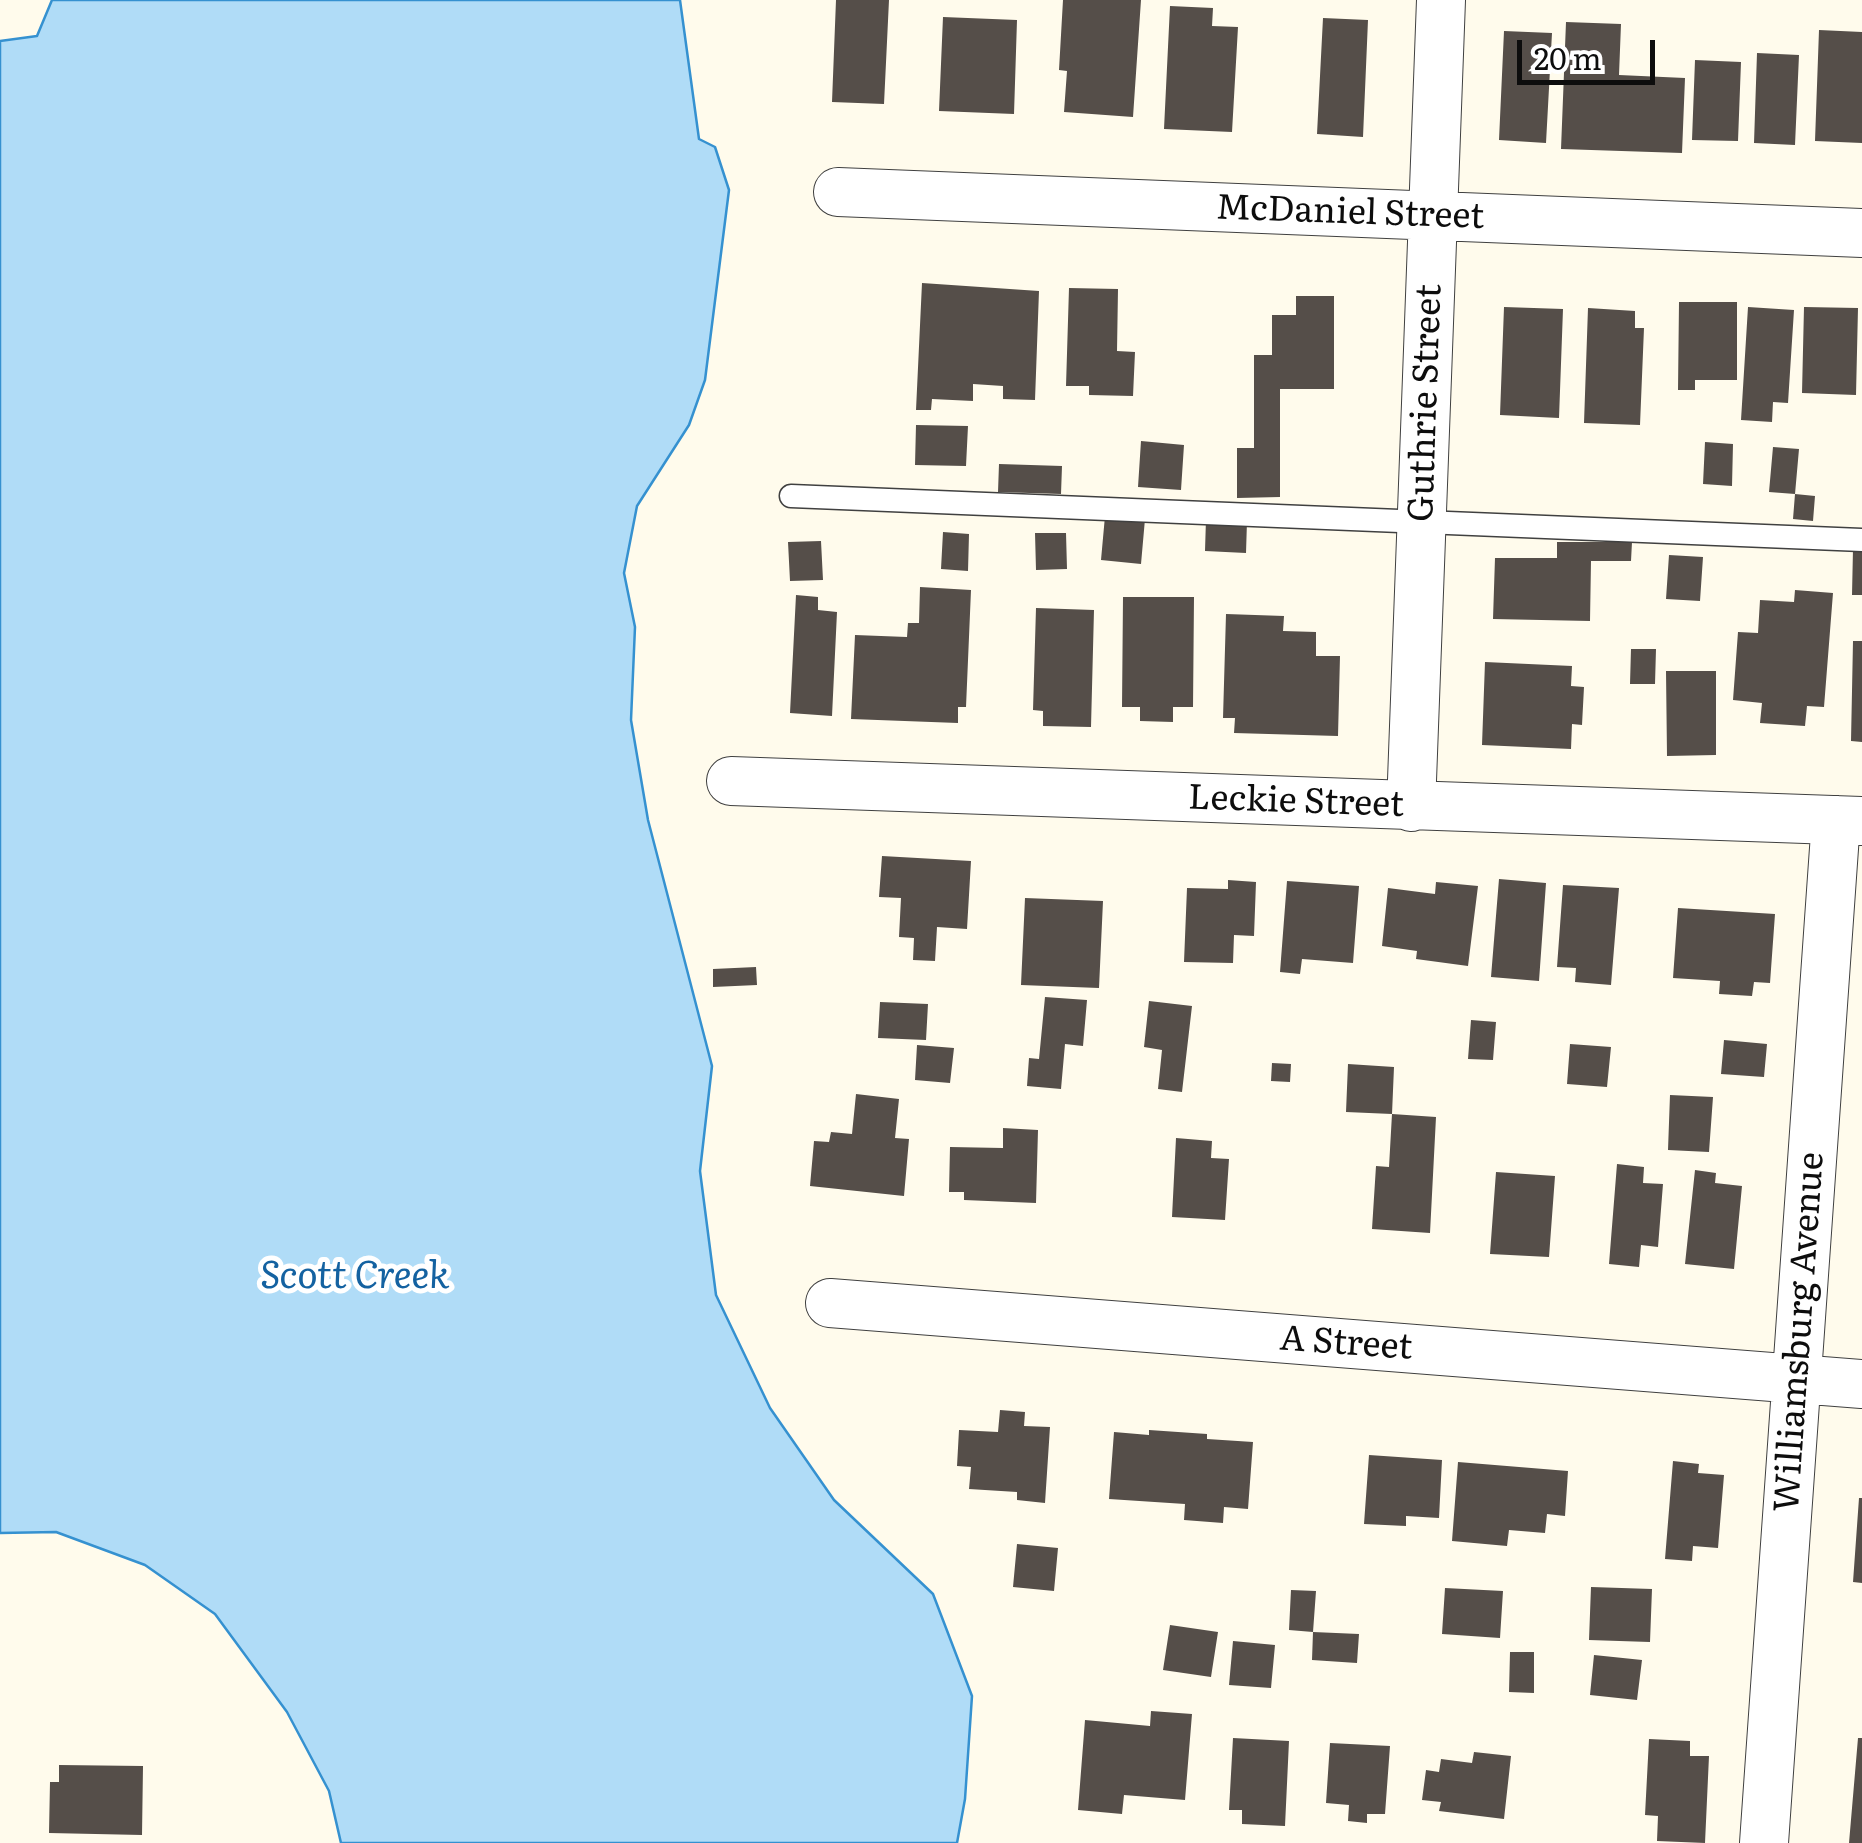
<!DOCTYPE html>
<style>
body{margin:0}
#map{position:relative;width:1862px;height:1843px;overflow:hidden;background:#fffbec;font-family:Literata,serif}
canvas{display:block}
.scale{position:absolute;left:1517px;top:40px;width:138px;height:45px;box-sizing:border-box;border:5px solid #0d0d0d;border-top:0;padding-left:12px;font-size:30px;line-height:35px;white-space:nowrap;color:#0d0d0d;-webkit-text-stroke:8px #fff;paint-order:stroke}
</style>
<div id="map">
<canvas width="1862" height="1843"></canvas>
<div class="scale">20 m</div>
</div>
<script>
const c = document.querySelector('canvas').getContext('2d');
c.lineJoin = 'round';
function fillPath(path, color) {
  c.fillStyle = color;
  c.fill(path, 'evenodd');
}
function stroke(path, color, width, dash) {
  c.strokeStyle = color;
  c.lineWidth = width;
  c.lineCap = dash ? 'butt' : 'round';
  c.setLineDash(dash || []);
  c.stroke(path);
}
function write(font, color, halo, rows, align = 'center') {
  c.font = font + ' Literata,serif';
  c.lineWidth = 10;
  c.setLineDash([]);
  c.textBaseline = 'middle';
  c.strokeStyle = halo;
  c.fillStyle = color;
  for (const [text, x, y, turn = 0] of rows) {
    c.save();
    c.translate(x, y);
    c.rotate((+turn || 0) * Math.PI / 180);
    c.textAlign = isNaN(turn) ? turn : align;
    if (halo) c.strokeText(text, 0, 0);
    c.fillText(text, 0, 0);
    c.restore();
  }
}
const water = new Path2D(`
 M52 0H680L699 139 715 147 729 190 705 380 689 425 637 506 624 573 635 627 631 720 648 820 712 1066 700 1171 716 1295 770 1408 834 1500 933 1594 972 1696 965 1799 957 1843H341L329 1791 287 1712 215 1614 145 1565 56 1532 0 1533V41L37 36Z`);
fillPath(water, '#b0dcf7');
stroke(water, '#3591d0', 2.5);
fillPath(new Path2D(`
 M836 0H889L884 104 832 102Z
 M1063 0H1141L1133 117 1064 112 1067 71 1059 70Z
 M1170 6 1213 8 1212 26 1238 27 1232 132 1164 129Z
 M943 17 1017 20 1014 114 939 111Z
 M1323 18 1368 20 1363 137 1317 134Z
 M1566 22 1621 24 1619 75 1685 78 1682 153 1561 149Z
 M1819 30 1862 32V143L1815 141Z
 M1504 31 1552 33 1546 143 1499 140Z
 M1757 53 1799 55 1795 145 1754 143Z
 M1695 60 1741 62 1738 141 1692 140Z
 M922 283 1039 291 1035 400 1003 399V386L973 384V401L932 399 931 410H916Z
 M1069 288 1118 289 1117 351 1135 352 1133 396 1089 395V386H1066Z
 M1296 296H1334V389H1280V497L1237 498V448H1254V355H1272V315H1296Z
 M1679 302H1737V380H1695V390H1678Z
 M1504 307 1563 309 1559 418 1500 415Z
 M1748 307 1794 310 1788 403 1773 402 1772 422 1741 420Z
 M1804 307 1858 308 1856 395 1802 393Z
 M1588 308 1635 311V328H1644L1640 425 1584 423Z
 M916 425 968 426 966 466 915 465Z
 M1141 441 1184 445 1181 490 1138 487Z
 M1705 442 1733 444 1732 486 1703 484Z
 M1773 447 1799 449 1795 494 1769 492Z
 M999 464 1062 466 1061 494 998 492Z
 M1795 494 1815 496 1813 521 1793 519Z
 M1105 516 1145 519 1141 564 1101 560Z
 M1206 519 1247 521 1246 553 1205 551Z
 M943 532 969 534 968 571 941 569Z
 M1035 533H1066L1067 569 1036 570Z
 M821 541 823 580 790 581 788 542Z
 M1557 542H1632L1631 561H1591L1590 621 1493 619 1495 558H1557Z
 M1853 549H1862V595H1852Z
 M1669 555 1703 557 1700 601 1666 599Z
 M920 587 971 590 966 707H958V723L851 719 855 635 907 637 908 623H919Z
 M1795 590 1833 593 1824 707 1807 706 1805 726 1760 723 1762 703 1733 700 1738 632 1758 633 1760 600 1794 602Z
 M796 595 818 597V610L837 612 832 716 790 713Z
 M1123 597H1194L1193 707H1173V722L1140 721V707H1122Z
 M1036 608 1094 610 1091 727 1043 726V711L1033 710Z
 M1226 614 1284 616 1283 631 1316 632V656H1340L1338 736 1234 733 1235 718H1223Z
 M1853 641H1862V742L1851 741Z
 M1631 649H1656L1655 684H1630Z
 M1485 662 1572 666 1571 686 1584 687 1582 725 1572 724 1571 749 1482 745Z
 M1666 671H1716V755L1667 756Z
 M882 856 971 861 967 929 937 927 935 961 913 960 914 938 899 937 901 898 879 897Z
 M1499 879 1546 883 1539 981 1491 977Z
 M1228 880 1256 882 1254 936 1234 935 1233 963 1184 962 1187 888 1228 889Z
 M1287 881 1359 886 1353 963 1302 959 1300 974 1280 972Z
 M1436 882 1478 886 1468 966 1416 959 1417 951 1382 946 1388 888 1435 894Z
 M1563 885 1619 888 1611 985 1575 982 1576 968 1557 967Z
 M1025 898 1103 901 1099 988 1021 985Z
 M1678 908 1775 914 1770 983 1754 982 1752 996 1719 994 1720 981 1673 978Z
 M756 967 757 985 713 987V969Z
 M1045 997 1087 1000 1083 1046 1065 1044 1061 1089 1027 1086 1029 1058 1039 1059Z
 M1149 1001 1192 1006 1182 1092 1158 1089 1162 1050 1144 1047Z
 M880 1002 928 1004 926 1040 878 1038Z
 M1471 1020 1496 1022 1493 1060 1468 1059Z
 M1724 1040 1767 1044 1764 1077 1721 1074Z
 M1570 1044 1611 1047 1607 1087 1567 1084Z
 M917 1045 954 1048 950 1083 915 1080Z
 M1272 1063 1291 1064 1290 1082 1271 1081Z
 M1348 1064 1394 1067 1392 1114 1346 1112Z
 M856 1094 899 1099 895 1138 909 1139 904 1196 810 1186 814 1141 829 1142 831 1132 852 1134Z
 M1670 1095 1713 1097 1709 1152 1668 1150Z
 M1392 1114 1436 1117 1430 1233 1372 1229 1376 1166 1389 1167Z
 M1003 1128 1038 1130 1036 1203 964 1200V1192H949L950 1147 1003 1148Z
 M1176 1138 1212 1141 1211 1158 1229 1159 1225 1220 1172 1217Z
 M1617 1164 1644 1167 1643 1183 1663 1184 1658 1247 1641 1245 1639 1267 1609 1264Z
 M1695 1170 1716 1173 1715 1183 1742 1186 1734 1269 1685 1264Z
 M1496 1172 1555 1176 1549 1257 1490 1254Z
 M1000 1410 1025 1412 1024 1426 1050 1427 1045 1503 1017 1500V1492L969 1489 971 1467 957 1466 959 1430 998 1432Z
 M1149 1430 1207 1434V1439L1253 1442 1248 1509 1224 1507 1223 1523 1184 1520 1185 1504 1109 1499 1114 1432 1149 1435Z
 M1369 1455 1442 1460 1439 1518 1406 1516V1526L1364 1524Z
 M1673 1461 1699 1464 1698 1473 1724 1475 1718 1548 1693 1546 1692 1561 1665 1559Z
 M1458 1462 1568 1471 1565 1516 1547 1514 1545 1533 1509 1530 1507 1546 1452 1541Z
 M1859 1498H1862V1583L1853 1582Z
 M1017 1544 1058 1548 1054 1591 1013 1587Z
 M1591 1587 1652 1589 1650 1642 1589 1640Z
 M1445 1588 1503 1591 1500 1638 1442 1634Z
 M1291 1590 1316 1591 1313 1632 1359 1634 1357 1663 1312 1660 1313 1632 1289 1630Z
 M1170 1625 1218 1632 1211 1677 1163 1670Z
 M1233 1641 1275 1645 1271 1688 1229 1685Z
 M1510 1652H1534V1693L1509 1692Z
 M1594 1655 1642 1660 1637 1700 1590 1695Z
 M1151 1711 1192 1714 1185 1800 1124 1795 1122 1814 1078 1810 1085 1720 1150 1726Z
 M1233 1738 1289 1741 1285 1826 1242 1824V1810H1229Z
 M1858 1738H1862V1843H1849Z
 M1649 1739 1690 1741V1756H1709L1705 1843 1657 1841 1658 1816 1645 1815Z
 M1330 1743 1390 1746 1385 1814H1367V1823L1348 1821 1349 1805 1326 1803Z
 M1474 1752 1511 1756 1504 1819 1439 1811 1441 1802 1422 1800 1426 1770 1439 1772 1441 1759 1472 1763Z
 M59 1765 143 1766 142 1835 49 1833 50 1782H59Z`), '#554e49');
const lane = new Path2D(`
 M791 496 1862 540`);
const street = new Path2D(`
 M838 192 1862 233
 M731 781 1862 821
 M1411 807 1441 0
 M830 1303 1862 1384
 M1764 1843 1836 820`);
stroke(lane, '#404040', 25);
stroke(street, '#404040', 50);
stroke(lane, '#fff', 22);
stroke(street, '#fff', 48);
write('35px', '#0d0d0d', '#fff', [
 ["McDaniel Street",1350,213,2],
 ["Guthrie Street",1426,403,-88],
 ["Leckie Street",1296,802,2],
 ["Williamsburg Avenue",1800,1332,-86],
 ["A Street",1346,1344,4]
]);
write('italic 38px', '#1462a1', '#fff', [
 ["Scott Creek",355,1277]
]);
</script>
